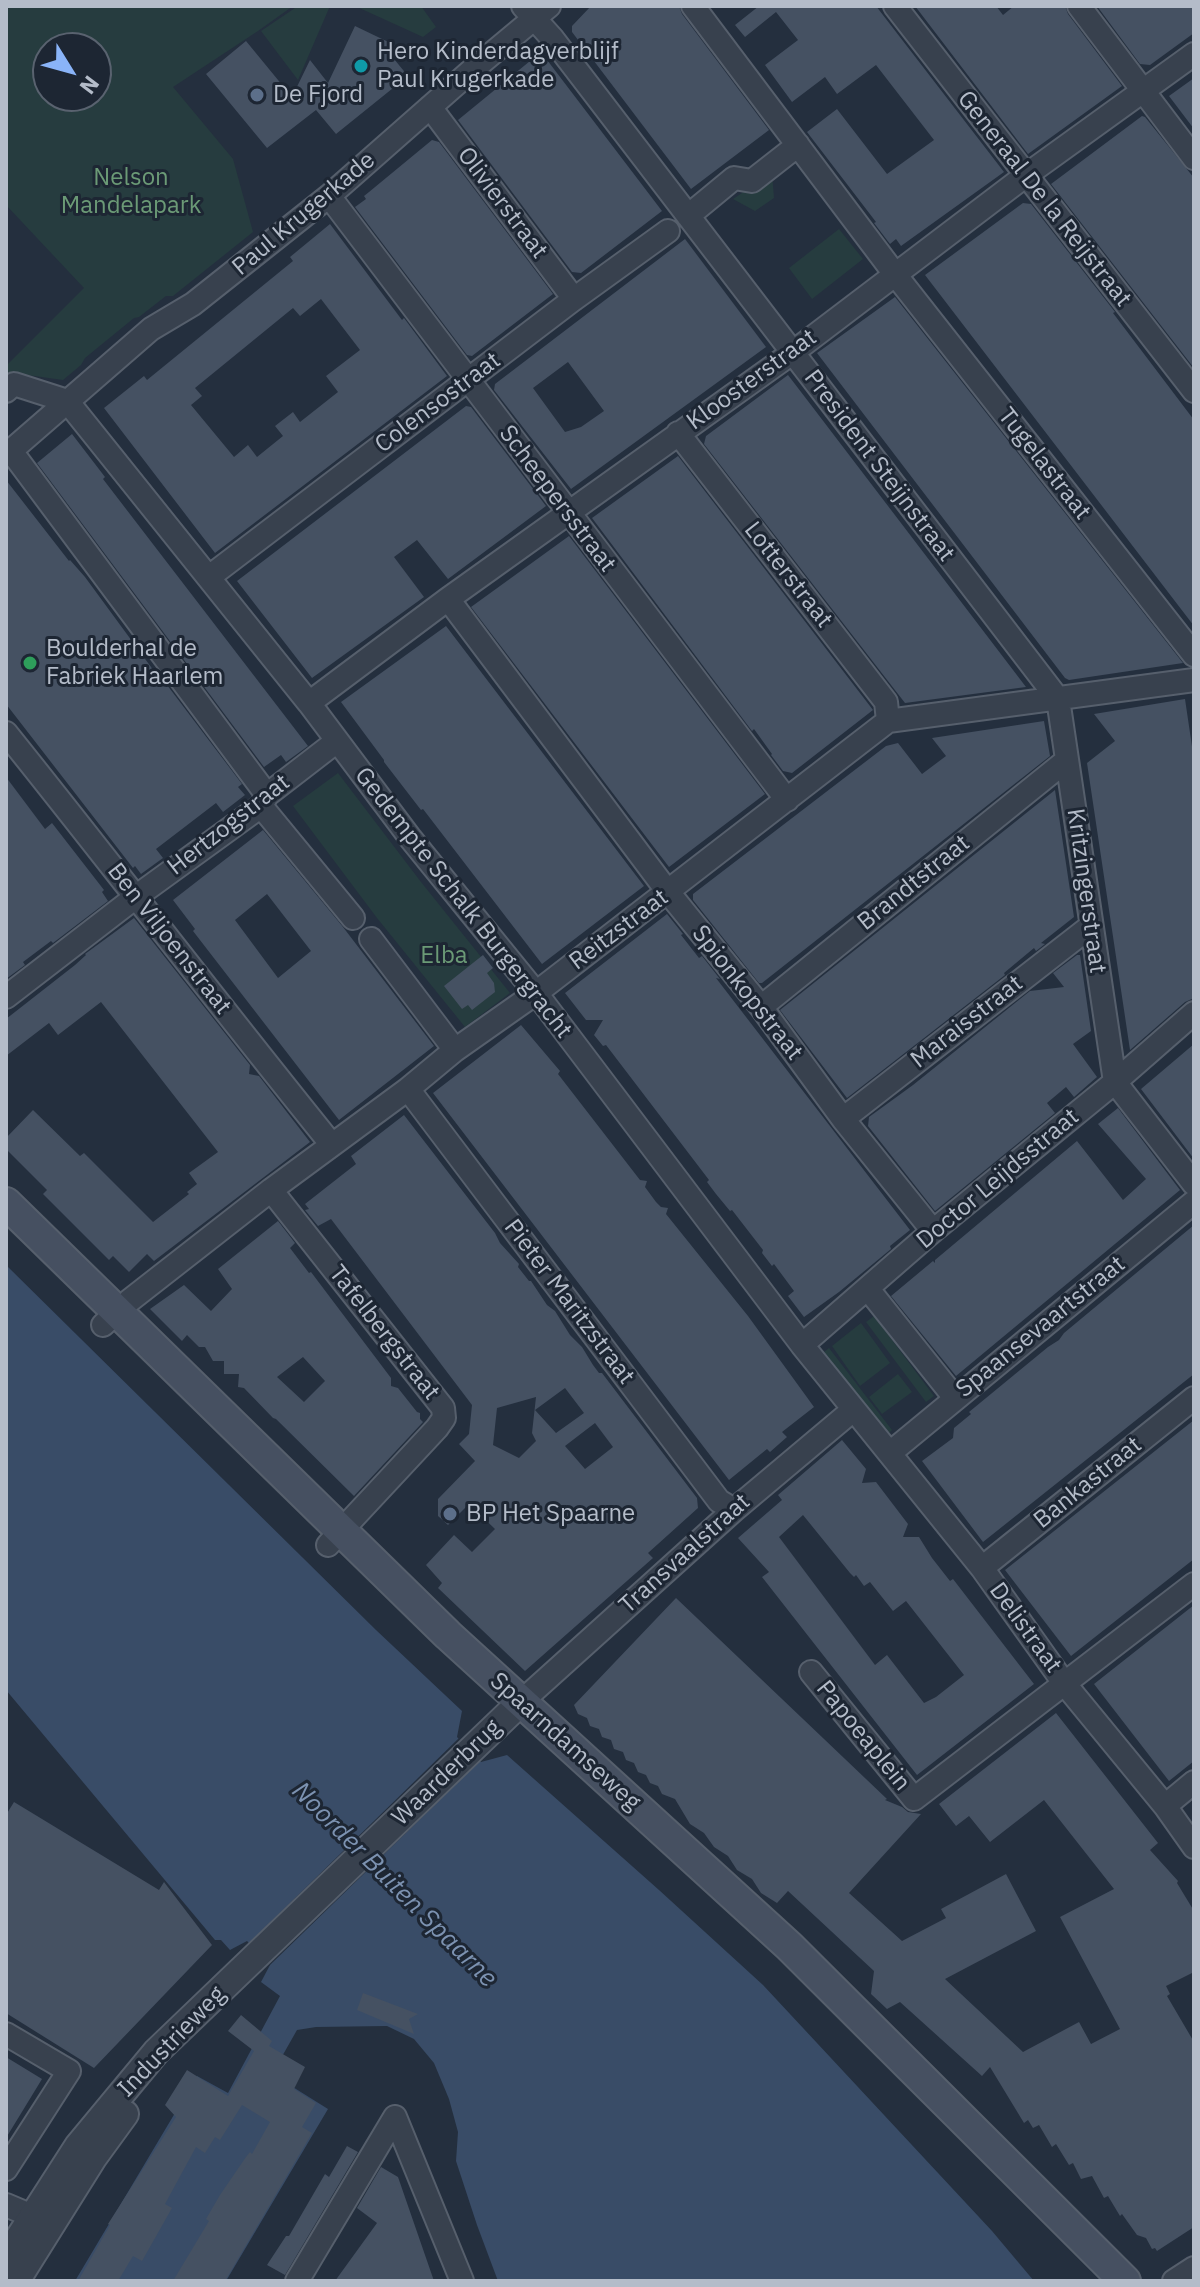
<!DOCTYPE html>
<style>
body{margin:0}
#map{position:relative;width:1200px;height:2287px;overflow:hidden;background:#242f3e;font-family:"IBM Plex Sans",sans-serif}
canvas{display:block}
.frame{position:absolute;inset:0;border:8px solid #b4bcc9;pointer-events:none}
.north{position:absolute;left:32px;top:32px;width:80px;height:80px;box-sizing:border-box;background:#1d2633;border:2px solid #59626f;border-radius:50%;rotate:127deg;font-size:22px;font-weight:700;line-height:32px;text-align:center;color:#b4bcc9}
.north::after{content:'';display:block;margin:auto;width:28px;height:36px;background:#8ab4f8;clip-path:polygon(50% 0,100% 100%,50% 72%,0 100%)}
</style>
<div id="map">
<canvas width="1200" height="2287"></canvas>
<div class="frame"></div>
<div class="north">N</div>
</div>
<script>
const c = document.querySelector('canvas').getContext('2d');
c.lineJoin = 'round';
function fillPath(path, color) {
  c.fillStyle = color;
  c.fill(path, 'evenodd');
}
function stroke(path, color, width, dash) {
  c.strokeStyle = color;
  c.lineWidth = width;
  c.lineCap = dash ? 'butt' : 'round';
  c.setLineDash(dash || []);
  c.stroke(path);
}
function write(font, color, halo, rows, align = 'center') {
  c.font = font + ' "IBM Plex Sans",sans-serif';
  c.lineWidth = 6;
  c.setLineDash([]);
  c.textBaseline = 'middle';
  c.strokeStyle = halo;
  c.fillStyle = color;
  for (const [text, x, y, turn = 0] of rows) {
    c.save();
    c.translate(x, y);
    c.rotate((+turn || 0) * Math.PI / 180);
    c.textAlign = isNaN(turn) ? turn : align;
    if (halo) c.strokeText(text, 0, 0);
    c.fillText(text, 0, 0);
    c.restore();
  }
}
fillPath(new Path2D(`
 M6 6H293L258 31 173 87 233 159 253 232 173 296H166L139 317 134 318 85 358 81 365 63 380 6 372V366L84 288 6 205ZM48 48H96V96H48Z
 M298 6H330L298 80 261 31Z
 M355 6H421L436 27 423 37Z
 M772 173 774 198 755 211 733 199Z
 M839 229 863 259 812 299 789 268Z
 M338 773 421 882 510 993 465 1027 377 918 293 806Z
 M874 1316 934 1396 926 1402 866 1322Z
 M861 1323 890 1363 860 1386 832 1346Z
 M829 1348 892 1430 888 1434 824 1352Z
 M898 1374 912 1392 882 1414 869 1397Z`), '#263c3f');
fillPath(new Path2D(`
 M6 1265 376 1630 462 1711 457 1737 481 1762 507 1755 659 1890 763 1985 992 2231 1034 2281H498L477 2225 456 2161 458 2132 449 2099 434 2063 414 2039 387 2026 316 2027 297 2030 272 2074 328 2109 226 2281H75L197 2076 228 2093 280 1996 261 1982 270 1965 247 1941 230 1950 221 1940H215L6 1690Z`), '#394c67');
fillPath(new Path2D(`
 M459 1738 481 1760 269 1966 248 1944Z`), '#242f3e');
fillPath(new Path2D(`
 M591 6H679L682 14 769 130 691 189 572 32V26Z
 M759 6H876L1004 172 901 246 896 239 890 244 874 223 876 222 807 132 837 109 887 174 934 140 876 65 837 94 825 77 792 102 765 65 798 40 776 12 745 37 735 25Z
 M915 6H996L1003 15 1014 6H1065L1068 14 1122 86 1028 154Z
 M1097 6H1194V33L1150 65 1140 64Z
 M355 26 405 50 394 59 408 76 336 134 316 110 267 148 206 74 246 41 292 97 310 60 328 83Z
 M541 52 662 211 581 273 572 272 458 120Z
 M1194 78V129L1169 96Z
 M1142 116 1145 117 1194 178V368L1051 184Z
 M432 140 439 142 553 294 472 356 467 355 355 207 366 199 364 196 369 192Z
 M1023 203 1031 204 1115 312 1113 313 1194 420V626L925 275Z
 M330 224 402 320 404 318 447 376 215 553 104 408 144 376 147 380 293 261 290 257ZM321 299 360 350 326 376 338 392 300 422 293 412 275 426 283 436 257 457 248 445 234 457 191 405 202 396 195 388 293 308 300 316Z
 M685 239 766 347 571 489 494 390 495 384ZM568 362 604 411 581 427 565 432 533 388Z
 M895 297 1183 663 1069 680 1065 678 817 353Z
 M788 375 811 405 1026 687 905 703 704 444 706 436Z
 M466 406 471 407 546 506 448 579 417 540 394 557 424 597 312 678 237 581Z
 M72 434 105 477 103 479 308 746 286 762 281 755 264 767 37 463Z
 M678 456 873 710 792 773 783 771 771 755 772 754 754 729 752 731 592 518Z
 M6 480 69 561 70 560 85 577 162 682 164 681 242 784 238 787 245 795 223 812 216 803 156 849 163 858 141 874 135 866 133 868 6 704Z
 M569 536 765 794 669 867 471 607Z
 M446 626 644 886 542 964 423 809 421 810 384 762V760L341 702Z
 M1185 699 1194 760V998L1185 1002 1130 1050 1087 763 1115 741 1094 714Z
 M1044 721 1050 756 762 983H759L693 900V894L886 746 898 743 922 774 946 756 932 738Z
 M6 777 45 829 52 823 104 890 102 892 108 901 53 943 51 941 23 962 25 965 6 979Z
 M1055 790 1074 917 1041 943 1045 944 1036 951 1034 948 1004 973 1005 975 847 1098 780 1010Z
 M263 830 343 927 434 1046 339 1120 193 931 195 929 173 900ZM267 894 311 951 278 978 235 920Z
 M667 914 683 934 681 935 699 958 702 956 720 979 716 978 910 1230 890 1246 891 1249 839 1292 804 1317 788 1296 794 1291 774 1264 772 1266 762 1253 763 1250 732 1210 730 1211 716 1194 707 1182 709 1180 606 1045 603 1046 594 1035 603 1020H586L565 993Z
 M134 918 250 1065 249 1074 259 1076 310 1142 154 1261 147 1254 129 1272 113 1256 109 1260 43 1194 47 1190 6 1149V1138L33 1110 80 1156 84 1153 153 1222 189 1194 187 1192 197 1184 189 1173 218 1152 101 1002 58 1035 49 1023 6 1056V1019L75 965 86 955 85 954Z
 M483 955 493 968 487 973 494 983 495 992 472 1010 468 1005 462 1009 444 986Z
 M1077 955H1080L1091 1031 1073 1044 1097 1077 1074 1097 1066 1087 1047 1103 1055 1113 935 1211 868 1126 869 1117 913 1085 1030 991 1064 987 1053 973Z
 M521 1025 560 1071 558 1074 640 1180 647 1181 645 1187 656 1202 661 1207 668 1208 666 1214 748 1316 814 1407 782 1432 787 1437 770 1452 767 1449 729 1480 433 1093Z
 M1194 1044V1159L1141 1089Z
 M1118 1108 1180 1190 956 1376 891 1296 933 1261 935 1263V1260L1077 1141 1123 1200 1146 1179 1098 1124Z
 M404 1115 495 1233 500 1243 519 1264 518 1267 529 1281H531L547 1305 555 1311 570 1335 582 1347 593 1365 599 1373H602L697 1498 698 1508 648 1553 653 1558 525 1671 438 1588 442 1583 426 1565 454 1535 472 1552 495 1529 469 1504 448 1525 438 1516V1499L475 1461 459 1444 469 1434 472 1405 331 1219 318 1226 305 1210 309 1209 305 1204 356 1164 351 1156ZM565 1388 584 1413 556 1433 535 1410ZM536 1397 532 1433 536 1441 519 1458 493 1445 497 1408ZM595 1423 613 1447 585 1469 565 1446Z
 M278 1221 295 1243 290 1248 309 1273 311 1272 391 1378V1386L398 1388 417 1412 420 1413V1419L423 1422 354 1496 276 1419 273 1418 244 1388 238 1387 239 1374H224V1361H213L205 1347H199L187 1335 182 1341 150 1309 184 1285 211 1311 232 1289 218 1269ZM303 1357 325 1381 304 1402 277 1377Z
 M1194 1225V1374L983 1542 922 1461 953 1438 954 1428 971 1414 969 1412 1048 1347 1059 1340 1064 1333Z
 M1194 1420V1559L1071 1656 1005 1570Z
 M842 1440 866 1469 862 1483 876 1482 908 1524 903 1537H919L932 1558 950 1581 953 1579 1034 1684 917 1775 762 1577 769 1572 738 1538 782 1500 778 1495ZM803 1515 850 1573 854 1577 856 1575 864 1586 870 1582 893 1611 906 1601 964 1675 936 1697 924 1703 887 1655 875 1665 779 1537Z
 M676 1598 887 1799 885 1800 902 1807 908 1812 921 1814 849 1893 902 1941 946 1918 941 1909 1006 1874 1036 1931 945 1979 1023 2052 1079 2022 1091 2044 1120 2029 1060 1917 1114 1889 1044 1800 990 1842 969 1816 956 1826 939 1804 1056 1713 1158 1843 1150 1850 1178 1881 1177 1883 1194 1911V1972L1166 1986 1170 1994 1167 1996 1194 2042V2227L1157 2251 1155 2248 1152 2249 1146 2238 1137 2235 1122 2214 1120 2216 1108 2196 1104 2198 1092 2176 1081 2179 1073 2163 1069 2165 1056 2144 1052 2147 1039 2125 1033 2128 1028 2120 1024 2123 990 2067 982 2076 900 2002 887 2009 871 1994 874 1971 788 1891 777 1903 761 1893 752 1879 737 1870 728 1856 714 1847 704 1833 690 1824 675 1799 662 1794 658 1786 650 1783 646 1775 638 1772 634 1763 626 1760 623 1752 614 1749 611 1740 602 1737 599 1729 590 1726 587 1718 578 1714 574 1705Z
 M1194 1605V1761L1169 1781 1094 1684Z
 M14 1802 159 1890 164 1882 212 1945 94 2068 6 2013V1815Z
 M363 1993 418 2014 409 2019 414 2034 357 2010Z
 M241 2015 272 2041 269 2046 305 2067 294 2089 316 2103 302 2127 312 2133 225 2281H173L209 2221 206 2219 220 2195 246 2157 250 2152 252 2154 270 2122 242 2105 220 2140 215 2137 205 2153 196 2147 165 2204 172 2208 142 2261 133 2256 118 2281H78L110 2225 108 2224 176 2117 165 2105 187 2070 228 2096 254 2051 228 2031Z
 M6 2057 42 2079 6 2138Z
 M347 2146 358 2152 285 2275 267 2265 286 2236H289L325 2174 329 2177Z
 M381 2167 398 2177 434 2281H335L377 2223 357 2208Z`), '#455162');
const minor = new Path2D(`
 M523 6 552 38 1058 699 1115 1082 1194 1184
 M693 6 894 273 1194 655
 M895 6 1194 391
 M1079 6 1194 158
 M430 107 574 299
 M329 196 787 800
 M688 216 734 178 752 181 798 145
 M6 391 14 384 67 401 309 703 411 839 536 993 802 1345 982 1568 1064 1683 1165 1806 1194 1847
 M678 433 886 702 888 721
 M11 451 267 795
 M6 455 151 329 193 304 329 196 471 71 549 6
 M209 577 574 299 668 231
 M448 599 668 892 761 1007 843 1119 933 1231
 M309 703 448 599 792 353 1025 176 1194 54
 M6 733C116 870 222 1009 332 1145
 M261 806 353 918
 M371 939 455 1050
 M6 997 137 896 261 806 267 795 337 741
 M761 1007 1067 760
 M408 1089 719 1501 734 1510
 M843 1119 1091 926
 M271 1190 443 1408 444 1418 437 1428 328 1545
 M868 1289 955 1398
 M103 1325 129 1301 271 1190 408 1089 455 1050 536 993 888 721 1194 680
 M802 1345 933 1231 1115 1082 1194 1013
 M890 1453 1194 1202
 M982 1568 1194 1398
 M811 1672 914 1799 1194 1584
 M521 1702 734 1510 853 1410
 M1165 1806 1194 1782
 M6 2034 69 2071 6 2169
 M395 2117 462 2281
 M6 2205 32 2216
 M297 2281 395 2117
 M1174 2281 1194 2268`);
const tertiary = new Path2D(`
 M6 2258 78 2146 156 2052 521 1702
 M16 2281 93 2158 125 2114`);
const secondary = new Path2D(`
 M6 1203 448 1635 789 1946 1125 2281`);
stroke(minor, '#565f6c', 26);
stroke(tertiary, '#565f6c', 30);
stroke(secondary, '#565f6c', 34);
stroke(minor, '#38414e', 22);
stroke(tertiary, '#38414e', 26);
stroke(secondary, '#465061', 30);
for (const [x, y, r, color] of [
 [361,66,8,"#0f9aa8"],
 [257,95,8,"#5c6f8a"],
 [30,663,8,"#2e9e5b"],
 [450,1514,8,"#5c6f8a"]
]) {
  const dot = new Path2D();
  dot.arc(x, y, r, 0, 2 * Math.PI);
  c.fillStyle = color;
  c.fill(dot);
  stroke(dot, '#1d2633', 3);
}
write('24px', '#b4bcc9', '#1d2633', [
 ["Hero Kinderdagverblijf",377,52],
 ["Paul Krugerkade",377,80],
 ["De Fjord",273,95],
 ["Boulderhal de",46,649],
 ["Fabriek Haarlem",46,677],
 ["BP Het Spaarne",466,1514]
], 'left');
write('24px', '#6b9a76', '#1d2633', [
 ["Nelson",131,178],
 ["Mandelapark",131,206],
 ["Elba",444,956]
]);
write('24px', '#b4bcc9', '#1d2633', [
 ["Generaal De la Reijstraat",1044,199,52],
 ["Olivierstraat",502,203,53],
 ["Paul Krugerkade",304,214,-40],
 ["Kloosterstraat",752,380,-36],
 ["Colensostraat",438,403,-37],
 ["Tugelastraat",1044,464,52],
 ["President Steijnstraat",879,466,53],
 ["Scheepersstraat",557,499,53],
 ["Lotterstraat",788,575,52],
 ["Hertzogstraat",229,825,-38],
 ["Brandtstraat",914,883,-39],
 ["Kritzingerstraat",1086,891,82],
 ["Gedempte Schalk Burgergracht",463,903,52],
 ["Reitzstraat",619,930,-37],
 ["Ben Viljoenstraat",169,939,52],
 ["Spionkopstraat",747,993,52],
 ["Maraisstraat",967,1022,-38],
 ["Doctor Leijdsstraat",998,1179,-40],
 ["Pieter Maritzstraat",569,1302,53],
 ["Spaansevaartstraat",1041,1327,-39],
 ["Tafelbergstraat",384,1333,52],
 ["Bankastraat",1088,1483,-39],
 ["Transvaalstraat",685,1554,-42],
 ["Delistraat",1025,1628,54],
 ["Papoeaplein",863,1736,51],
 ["Spaarndamseweg",565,1742,42],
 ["Waarderbrug",447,1773,-44],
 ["Industrieweg",172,2042,-46]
]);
write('italic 26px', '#7c92b1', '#1d2633', [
 ["Noorder Buiten Spaarne",394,1885,45]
]);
</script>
